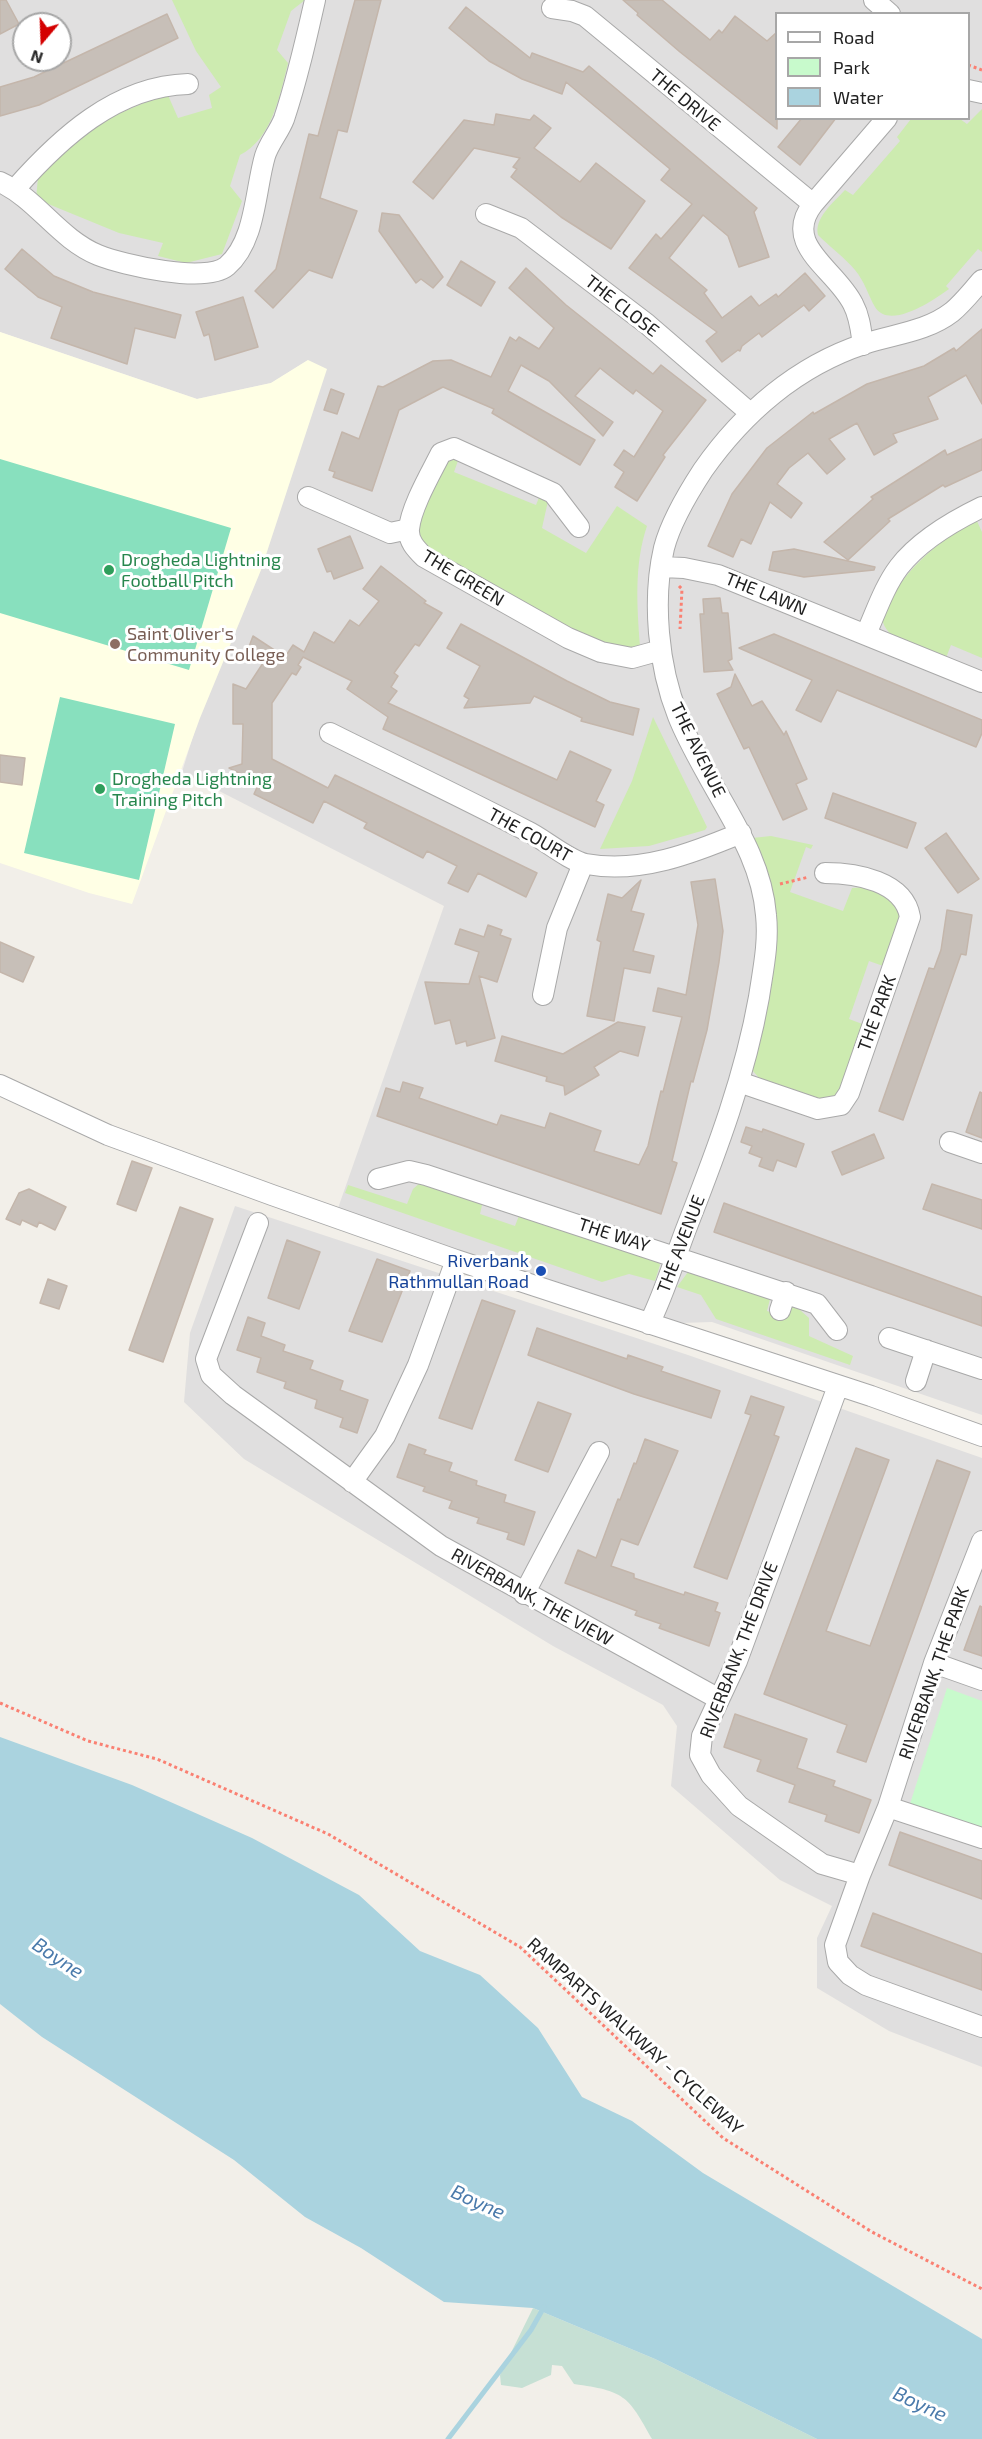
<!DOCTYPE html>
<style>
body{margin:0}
#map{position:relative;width:982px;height:2439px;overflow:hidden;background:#f2efe9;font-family:"Exo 2",sans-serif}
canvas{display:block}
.legend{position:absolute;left:775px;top:12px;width:195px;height:108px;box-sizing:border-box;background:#fff;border:2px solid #a7a7a7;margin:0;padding:8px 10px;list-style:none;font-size:18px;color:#222}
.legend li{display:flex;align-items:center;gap:12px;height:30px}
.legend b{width:30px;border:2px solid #a7a7a7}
.north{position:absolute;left:12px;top:12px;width:60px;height:60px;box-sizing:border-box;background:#fff;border:2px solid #a7a7a7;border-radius:50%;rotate:199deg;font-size:16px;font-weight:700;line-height:24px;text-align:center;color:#222}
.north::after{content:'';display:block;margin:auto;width:21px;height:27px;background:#d40000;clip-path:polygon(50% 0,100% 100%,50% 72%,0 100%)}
</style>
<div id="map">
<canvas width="982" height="2439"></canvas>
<ul class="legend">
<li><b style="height:8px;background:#fff"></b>Road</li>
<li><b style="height:16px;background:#c8facc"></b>Park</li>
<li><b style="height:16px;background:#aad3df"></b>Water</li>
</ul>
<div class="north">N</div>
</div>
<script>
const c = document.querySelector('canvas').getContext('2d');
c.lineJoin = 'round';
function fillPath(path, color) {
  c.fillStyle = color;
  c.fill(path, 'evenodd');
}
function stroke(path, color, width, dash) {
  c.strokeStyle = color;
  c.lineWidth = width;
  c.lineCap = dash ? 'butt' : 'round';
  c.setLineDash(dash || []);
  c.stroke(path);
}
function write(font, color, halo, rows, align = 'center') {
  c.font = font + ' "Exo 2",sans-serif';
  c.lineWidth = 6;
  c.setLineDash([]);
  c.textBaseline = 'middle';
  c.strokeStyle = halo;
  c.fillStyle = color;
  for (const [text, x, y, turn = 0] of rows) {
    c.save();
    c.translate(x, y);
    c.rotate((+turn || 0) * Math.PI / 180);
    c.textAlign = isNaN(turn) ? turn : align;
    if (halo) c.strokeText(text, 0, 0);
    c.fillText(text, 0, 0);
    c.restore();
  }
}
fillPath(new Path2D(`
 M0 0H982V1415L712 1322 649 1324 337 1211 444 906 182 772 308 360 271 383 197 399 0 332ZM776 14H968V118H776ZM24 24H60V60H24Z
 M235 1206 688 1355 982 1458V2067L889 2031 817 1988V1938L832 1906 780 1880 671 1786 677 1726 663 1705 553 1646 244 1459 184 1402 190 1333Z`), '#e0dfdf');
fillPath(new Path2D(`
 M0 332 197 399 271 383 308 360 327 369 261 570 200 718 132 904 89 893 0 863Z`), '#ffffe5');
fillPath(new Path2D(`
 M172 0H305L291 11 277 50 288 63C280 95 272 139 240 155L230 186 242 201 222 254 186 263 158 256 163 243 119 233 36 199 38 177 90 126 167 93 178 118 212 108 209 95 221 87 196 51Z
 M982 109V252L978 249 946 286 949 289C935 299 890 331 875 307 868 295 865 282 855 270 845 258 830 247 818 235 814 218 834 202 845 190L853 195 900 141 897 137 911 119H960L967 124Z
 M453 458H459L454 472 536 505 540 495 548 501 542 528 586 553 617 506 647 526C634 564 637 606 640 646 592 657 477 579 431 554L419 541 417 526 441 468 447 460Z
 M976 519 982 532V658L951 645 946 658C925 650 884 643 882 617 900 572 936 543 976 519Z
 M653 717 707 827 705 830 649 846 600 849 632 781Z
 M771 836 813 845 811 849 806 847 790 892 843 911 852 888C869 885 900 894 900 916 900 932 890 952 886 967L869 961 849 1019 865 1025 839 1095 819 1102 761 1080 752 1070 769 990 752 838Z
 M421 1182 483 1201 480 1214 515 1226 520 1213 658 1260 660 1265 655 1281 629 1274 602 1282 345 1193 348 1185 407 1204 413 1189Z
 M696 1269 771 1295 767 1311 787 1317 792 1303 809 1318V1336L853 1356 850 1365 716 1319 701 1295 677 1287 688 1272Z`), '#cdebb0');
fillPath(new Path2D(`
 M533 2308 655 2359 817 2439H652C628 2395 624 2391 574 2384L562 2366 552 2365 551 2375 522 2388 501 2385 500 2375Z`), '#c6e0d4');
fillPath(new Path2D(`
 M947 1688 982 1701V1831L909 1807Z`), '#c8facc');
fillPath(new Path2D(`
 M0 459 231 528 189 670 0 613Z
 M60 697 175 724 139 880 24 853Z`), '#88e0be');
fillPath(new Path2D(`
 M0 1737 132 1785 252 1838 359 1895 420 1951 480 1975 538 2028 582 2097 632 2121 703 2173 982 2339V2439H817L655 2359 533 2308 444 2302 361 2248 305 2217 234 2160 42 2037 0 2004Z`), '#aad3df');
stroke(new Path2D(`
 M448 2439 531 2330 544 2307`), '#aad3df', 5);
const building = new Path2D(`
 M0 0H6L19 24 0 34Z
 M355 0H381L347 132 338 130 320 198 357 211 332 278 309 270 273 308 255 291 276 269 309 134 318 136Z
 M623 0H662L710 40 719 30 722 33 735 16 767 41 777 32V129L680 52 637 15 638 13Z
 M466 7 530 58 532 53 583 72 589 66 757 208 754 212 769 257 739 267 728 236 703 215 669 258 707 290 704 293 722 318 751 296 759 306 776 294 778 297 805 273 825 296 809 311 804 305 762 337 759 333 742 346 740 351 738 350 722 362 706 341 717 332 629 268 656 234 661 239 692 204 661 180 670 169 566 82 562 94 522 79 489 61 449 28Z
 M167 14 178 38 39 105 0 116V87L34 77Z
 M496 114 530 120 534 115 551 128 534 148 580 182 596 163 645 201 611 249 561 217 511 177 517 169 513 167 520 158 474 148 433 199 413 182 464 120 494 125Z
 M802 118H836L800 165 778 147Z
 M382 213 399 215 443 277 433 288 421 279 416 283 379 231Z
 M22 249 54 276 93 292 181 315 175 338 135 328 127 364 51 338 62 307 38 297 5 269Z
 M461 261 495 282 481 306 447 285Z
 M526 268 566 305 653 374 661 365 706 400 663 455 665 457 637 501 615 487 624 472 614 465 624 450 634 457 663 411 636 390 633 394 600 368 575 396 613 422 603 436 549 381 521 365 508 391 595 440 580 465 492 413 494 409 443 387 399 410 372 491 333 477 335 472 329 470 342 432 359 439 378 386 383 387 433 361 451 360 491 377 510 337 516 341 519 337 539 349 554 328 509 288Z
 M243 297 258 347 215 360 209 334 204 336 196 312Z
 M982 329V404L966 375 928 397 938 419 893 434 897 442 874 455 857 423 829 439 845 459 827 474 808 453 789 468 777 484 802 503 791 518 770 502 751 544 741 539 733 557 708 546 732 494 767 448 813 412 814 414 867 384 924 366 954 348 956 351Z
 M331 389 344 394 337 414 324 410Z
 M982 439V470L945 487 943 485 888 519 890 521 848 560 824 542 873 499 871 497 945 450 947 455Z
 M350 536 363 568 334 579 331 571 327 572 318 549Z
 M794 549 875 567 874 570 804 577 769 570 773 552Z
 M381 566 426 601 424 603 442 613 419 646 415 644 394 673 398 676 391 687 397 691 388 703 557 780 570 751 611 770 596 801 604 805 595 827 383 729 388 717 347 689 352 681 303 657 298 665 301 667 296 675 292 673 272 703V759L328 788 335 775 537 873 526 897 478 873 468 892 448 883 457 866 427 851 423 858 364 828 367 823 324 801 313 823 254 794 259 783 229 768 242 764 243 724H233V684L246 689 265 660 247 652 253 636 285 657 293 645 304 652 314 632 334 643 350 620 359 626 379 601 363 589Z
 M720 598 722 613H728L732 659 728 661 733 670 704 672 700 614H704L703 599Z
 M461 624 567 681 610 702 639 709 633 735 581 721 582 718 534 696 530 703 464 708 469 699 464 696 480 666 447 648Z
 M774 634 982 720V733L976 747 837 690 821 722 796 710 812 680 739 648Z
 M735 674 752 706 762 701 784 735 786 731 807 779 796 784 807 809 783 820 749 747 744 749 717 694 731 687Z
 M0 755 25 758 22 785 0 782Z
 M833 793 916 823 907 848 825 818Z
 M946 833 979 879 958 893 925 848Z
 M715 879 723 931 719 962 707 1030 693 1082 691 1081 672 1161 677 1163 661 1214 377 1116 386 1088 400 1092 403 1082 423 1088 419 1098 497 1125 501 1115 545 1128 550 1113 601 1131 594 1151 639 1165 648 1146 661 1091 663 1092 682 1017 653 1011 658 988 686 995 698 925 691 882Z
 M641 880 631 911 644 914 633 951 654 956 650 973 624 968 614 1021 587 1016 601 942 597 940 608 894 622 898Z
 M947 910 972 915 966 955 961 954 903 1120 879 1111 929 968 934 969 941 950Z
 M488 925 502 930 500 935 511 939 497 982 479 976 495 1038 467 1046 466 1041 456 1044 450 1020 435 1024 425 982 469 984 479 952 455 944 460 929 484 937Z
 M0 942 34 957 23 982 0 972Z
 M618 1022 645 1027 638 1056 620 1051 594 1067 599 1075 565 1095 564 1086 546 1081 547 1077 495 1061 502 1036 563 1054Z
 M980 1092 982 1093V1138L966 1132Z
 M746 1127 762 1132 763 1129 804 1144 796 1167 777 1160 773 1171 759 1166 762 1158 749 1153 752 1146 741 1142Z
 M874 1134 884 1158 842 1175 832 1152Z
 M132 1161 152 1168 136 1211 117 1204Z
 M932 1184 982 1200V1229L923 1209Z
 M29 1189 66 1207 55 1230 39 1222 37 1227 22 1220 20 1225 6 1219 19 1193Z
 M724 1203 982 1297V1326L714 1232Z
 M180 1207 213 1219 163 1362 129 1350Z
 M287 1240 320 1252 299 1309 268 1298Z
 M377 1259 410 1271 382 1342 349 1331Z
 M48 1279 67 1286 59 1309 40 1303Z
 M482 1300 515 1311 472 1429 439 1418Z
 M248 1317 265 1323 261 1336 285 1345 283 1351 313 1361 310 1369 343 1381 340 1390 368 1400 357 1433 340 1427 343 1418 315 1408 317 1400 284 1388 286 1382 257 1372 261 1358 237 1350Z
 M537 1328 627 1359 628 1355 663 1367 661 1371 720 1391 711 1418 634 1394 528 1355Z
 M751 1396 784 1407 774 1435 779 1437 727 1579 694 1567 751 1415 745 1413Z
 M538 1402 571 1414 548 1472 515 1460Z
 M645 1439 678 1451 638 1545 621 1539 611 1566 634 1574V1578L684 1595 685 1592 718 1603 715 1611 720 1613 709 1646 659 1628 661 1624 635 1615 637 1611 565 1583 578 1550 596 1558 618 1499 620 1500 634 1463 636 1464Z
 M409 1444 426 1450 424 1454 452 1463 449 1471 477 1481 476 1485 506 1495 504 1502 535 1512 524 1545 507 1539 509 1533 477 1523 479 1518 449 1508 452 1501 423 1491 425 1487 397 1477Z
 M856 1448 889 1460 826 1631 870 1646 937 1460 970 1472 866 1762 837 1752 847 1725 764 1694Z
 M980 1606 982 1607V1656L964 1650Z
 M735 1714 807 1739 797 1768 835 1781 833 1786 871 1800 859 1833 825 1821 827 1815 789 1802 795 1785 757 1771 761 1760 724 1747Z
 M900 1832 982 1861V1899L889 1865Z
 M873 1913 982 1954V1990L861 1946Z`);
fillPath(building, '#c7bfb8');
stroke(building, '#c4b6ab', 1.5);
const minor = new Path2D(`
 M874 0 890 14
 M552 8 572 11 585 16 813 204
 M968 90 982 93
 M0 182C37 199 59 239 98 255 123 265 206 284 227 266 256 241 255 190 265 156 269 143 279 132 284 119 297 80 306 40 315 0
 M15 189C60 138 116 86 188 84
 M486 214 521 228 647 324 749 412
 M863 345C861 331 860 317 853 304 836 269 781 245 813 204L887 118
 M308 497 390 533 409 529
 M579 527 553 493 454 448 441 453C431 473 411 507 409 529 408 541 416 549 424 557L568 638 601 652 632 658 661 650
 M662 567 684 568 718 575 982 682
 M866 634C876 612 884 587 899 567 919 541 953 521 982 507
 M330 733C396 766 462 797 527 831 544 839 569 861 586 864 640 874 693 853 741 833
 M543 995 557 928 583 864
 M739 1082 818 1109 841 1105 849 1093 910 917C904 881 856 873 825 873
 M0 1085 108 1135 272 1195 456 1260 871 1396 982 1436
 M950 1142 982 1153
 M378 1179 409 1171 426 1175 817 1304 837 1330
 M258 1223 206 1359 211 1375 233 1395 441 1546 719 1699
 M780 1310 786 1292
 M649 1324C665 1292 675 1257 688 1224 717 1150 745 1076 759 997 763 970 769 943 766 915 762 865 736 826 712 783 700 761 687 739 678 716 658 666 652 600 664 548 671 521 688 493 703 470 743 413 797 366 864 344 894 334 926 332 952 312 963 303 972 291 982 280
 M889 1338 982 1369
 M916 1381 926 1350
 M838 1386 737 1661 702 1736 700 1755 711 1775 739 1806 822 1864 860 1875
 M352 1482 385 1436 418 1365 456 1260
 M982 1541 934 1663 888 1807 860 1875 835 1945 838 1962 850 1975 866 1985 982 2027
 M524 1594 599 1452
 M934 1663 982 1680
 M888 1807 982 1838`);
stroke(minor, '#a9a9a9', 22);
stroke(new Path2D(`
 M968 65 982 70
 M679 586 682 589 680 629
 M780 884 809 877
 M0 1703 88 1741 157 1759 328 1834 520 1947 723 2138 872 2232 982 2289`), '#fa8072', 3, [3, 3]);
stroke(minor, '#fff', 20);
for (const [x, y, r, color] of [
 [109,570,6,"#2e9e5b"],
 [115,644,6,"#8d6e63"],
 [100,789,6,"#2e9e5b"],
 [541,1271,6,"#1a4fb4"]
]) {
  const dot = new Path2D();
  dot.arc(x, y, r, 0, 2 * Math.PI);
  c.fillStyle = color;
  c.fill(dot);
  stroke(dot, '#fff', 2);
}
write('18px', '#222', '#fff', [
 ["THE DRIVE",685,100,40],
 ["THE CLOSE",622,306,38],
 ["THE GREEN",463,578,31],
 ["THE LAWN",766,594,22],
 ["THE AVENUE",698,750,64],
 ["THE COURT",530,835,29],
 ["THE PARK",877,1013,-70],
 ["THE WAY",614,1235,18],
 ["THE AVENUE",681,1244,-69],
 ["RIVERBANK, THE VIEW",532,1597,29],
 ["RIVERBANK, THE DRIVE",739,1650,-69],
 ["RIVERBANK, THE PARK",934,1673,-71],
 ["RAMPARTS WALKWAY - CYCLEWAY",635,2036,42]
]);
write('18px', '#27864d', '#fff', [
 ["Drogheda Lightning",121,560],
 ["Football Pitch",121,581],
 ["Drogheda Lightning",112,779],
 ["Training Pitch",112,800]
], 'left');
write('18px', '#785e54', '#fff', [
 ["Saint Oliver's",127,634],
 ["Community College",127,655]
], 'left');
write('18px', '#164399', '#fff', [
 ["Riverbank",529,1261],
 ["Rathmullan Road",529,1282]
], 'right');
write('italic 20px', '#4a7aab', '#fff', [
 ["Boyne",58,1958,34],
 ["Boyne",478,2202,24],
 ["Boyne",920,2404,25]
]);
</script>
